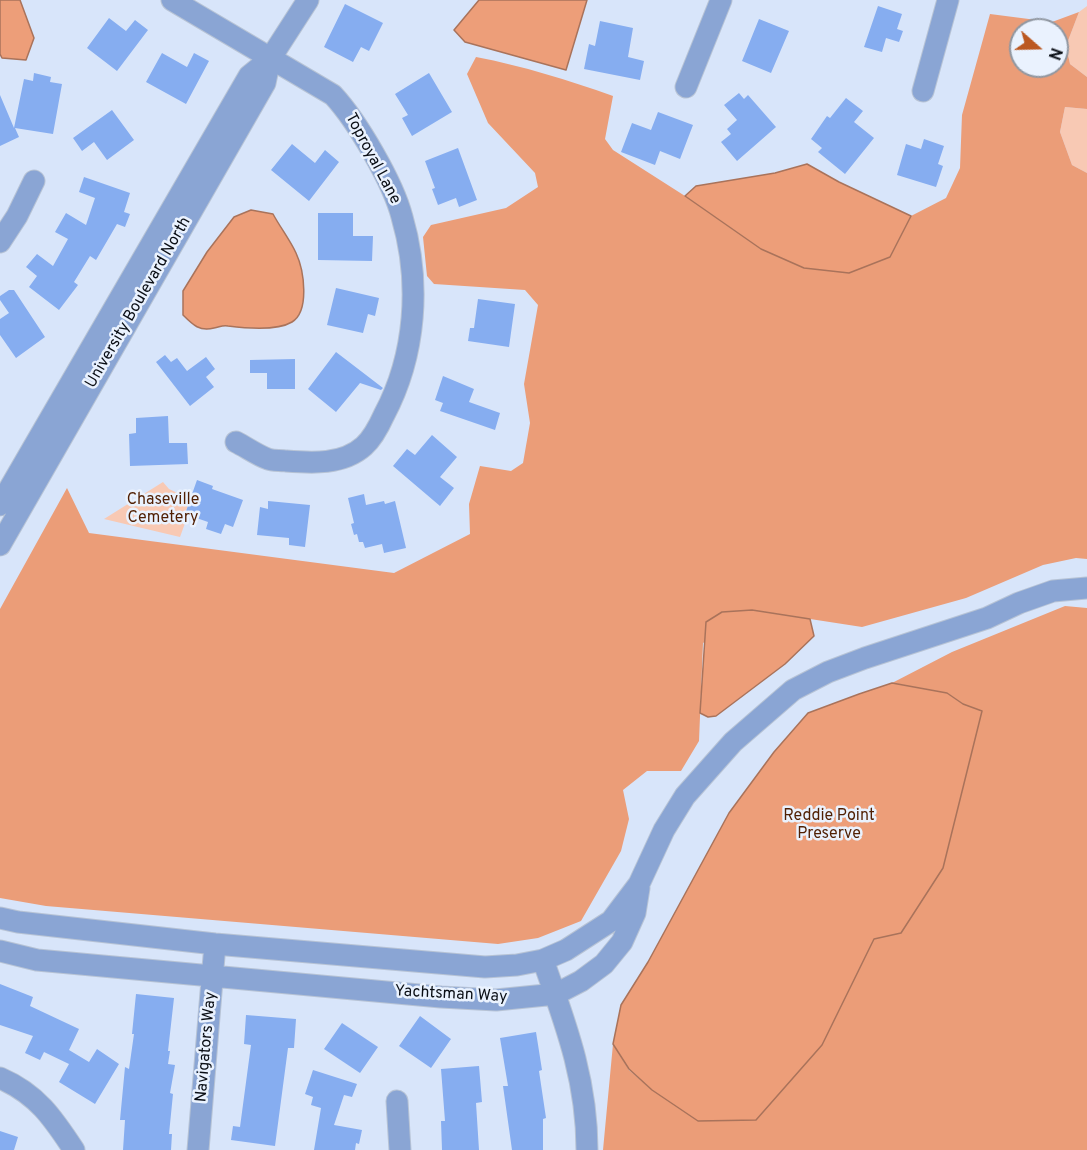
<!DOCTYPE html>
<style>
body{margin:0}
#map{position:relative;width:1087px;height:1150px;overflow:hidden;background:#d8e5fa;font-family:Overpass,sans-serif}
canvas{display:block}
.north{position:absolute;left:1009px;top:18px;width:60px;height:60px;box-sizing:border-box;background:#eaf2fe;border:2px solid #9097a1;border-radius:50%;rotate:110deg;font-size:16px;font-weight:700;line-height:24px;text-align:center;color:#0a0e15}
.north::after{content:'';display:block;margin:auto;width:21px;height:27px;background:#bb5821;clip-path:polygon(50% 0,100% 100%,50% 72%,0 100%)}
</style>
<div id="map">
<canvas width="1087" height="1150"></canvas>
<div class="north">N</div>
</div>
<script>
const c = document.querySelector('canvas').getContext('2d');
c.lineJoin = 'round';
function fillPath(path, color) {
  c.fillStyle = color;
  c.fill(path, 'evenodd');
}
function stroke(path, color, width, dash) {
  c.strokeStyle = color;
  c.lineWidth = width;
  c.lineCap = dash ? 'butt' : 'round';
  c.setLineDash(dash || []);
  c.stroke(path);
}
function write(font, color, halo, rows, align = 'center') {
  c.font = font + ' Overpass,sans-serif';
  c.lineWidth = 5;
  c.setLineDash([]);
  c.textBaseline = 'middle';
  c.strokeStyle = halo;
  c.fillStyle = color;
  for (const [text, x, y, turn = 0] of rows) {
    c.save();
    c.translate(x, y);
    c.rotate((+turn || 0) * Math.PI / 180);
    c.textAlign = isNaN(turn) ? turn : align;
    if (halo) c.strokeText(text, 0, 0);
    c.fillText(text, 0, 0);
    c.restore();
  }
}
fillPath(new Path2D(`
 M1087 6V77L1070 64 1066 46 1079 12Z
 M1065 107 1087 109V173L1072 165 1060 132Z
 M163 482 169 489 190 499 185 514 188 515 180 537 104 519Z`), '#f8c9b4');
fillPath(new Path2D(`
 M1079 12 1066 46 1070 64 1087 77V109L1065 107 1060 132 1072 165 1087 173V559L1076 558 1043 565 966 598 862 627 752 610 703 643 699 741 681 771H647L623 790 629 819 621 851 581 921 538 938 498 944 46 906 0 898V609L67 488 89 533 394 573 470 534 469 504 480 466 511 471 523 463 530 423 524 384 538 305 525 290 434 284 427 276 423 237 431 225 506 208 538 187 535 173 488 123 467 74 476 57C523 66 568 80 613 96L605 139 613 150 685 196 761 249 890 257 911 216 946 198 960 168 962 115 990 14 1052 22ZM1021 30H1057V66H1021Z
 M1065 606 1087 608V1150H603L613 1044 629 1070 652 1090 849 986 874 939 901 933 943 868 981 711 963 704 947 693 892 683 952 652Z`), '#eb9d78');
const water = new Path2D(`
 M0 0H20L34 38 26 60 2 58 0 54Z
 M479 0H587L566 70 465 42 454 30Z
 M807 164 839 182 911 216 890 257 849 273 804 268 761 249 685 196 696 186 775 173Z
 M251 210 273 214C280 227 290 240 296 253 304 270 310 311 292 322 277 331 244 328 228 326 222 325 220 327 214 328 200 332 193 325 183 315V291L207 252 234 217Z
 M752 610 810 619 814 636 785 664 716 716 708 717 700 713 706 622 722 612Z
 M892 683 947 693 963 704 982 711 943 868 901 933 874 939 822 1045 756 1120 698 1121 652 1090 629 1069 613 1044 621 1005 648 962 729 813 774 752 808 713 859 694Z`);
fillPath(water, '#ed9e79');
stroke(water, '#a9735b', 1.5);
fillPath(new Path2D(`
 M345 4 383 23 369 51 361 47 353 62 324 47Z
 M878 6 902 14 897 29 903 31 899 42 886 38 882 52 864 47Z
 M109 18 126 31 135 20 148 30 117 71 87 48Z
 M759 19 789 31 771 73 742 61Z
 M600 21 633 28 628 57 644 61 640 80 584 69 589 44 595 46Z
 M162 53 187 67 194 53 209 61 186 104 146 82Z
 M34 73 51 77 50 82 62 84 53 134 15 128 19 137 0 146V95L14 128 24 79 33 81Z
 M429 73 452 112 412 136 402 118 408 115 395 94Z
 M739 93 744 99 748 95 776 127 737 161 721 142 731 134 727 129 737 120 724 105Z
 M846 98 863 111 854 122 874 138 845 174 818 152 822 148 811 139 827 116 830 118Z
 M112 110 134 140 107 160 94 142 82 151 73 138Z
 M658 112 693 125 680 159 660 151 655 165 621 152 632 123 651 130Z
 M924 139 944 146 938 164 943 166 936 187 897 175 906 144 921 149Z
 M292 144 315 163 325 150 339 162 309 201 271 170Z
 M458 148 477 200 459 207 456 198 438 205 432 189 435 188 425 161Z
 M84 177 130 193 124 212 130 214 125 227 117 224 96 260 90 256 74 282 78 285 59 310 29 287 37 276 26 267 37 254 53 266 68 239 55 232 66 213 86 225 95 198 79 192Z
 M318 213H353V236H373L372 261 318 260Z
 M336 288 379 298 375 316 368 314 363 333 327 325Z
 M9 290H14L45 337 16 358 0 335V319L9 313 0 300V296Z
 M478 299 515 304 509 347 468 341 470 328H474Z
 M336 352 383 388 381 390 360 383 336 412 308 389Z
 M165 355 171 362 177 358 187 371 206 357 215 369 206 377 214 387 190 406 156 362Z
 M295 359V389H267V373H250V360Z
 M443 376 474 389 469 402 500 413 495 430 440 411 443 403 435 400Z
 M168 416 169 443H187L188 464 130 466 129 434 136 433V418Z
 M432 435 457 457 440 477 454 488 440 506 393 466 407 449 415 455Z
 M197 480 213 486 212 489 243 500 233 527 225 524 221 534 206 529 208 522 185 514Z
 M364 494 366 505 384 501 385 504 395 501 406 548 384 553 382 544 365 548 363 542H359L357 534 354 535 351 524 354 523 348 498Z
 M268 501 310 505 305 547 289 545V538L257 535 260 507 268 509Z
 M0 984 33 997 30 1006 79 1029 69 1050 89 1062 97 1049 119 1064 95 1104 59 1082 69 1064 44 1052 40 1060 25 1053 33 1036 0 1025Z
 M136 994 174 998 168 1051H170L168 1064 175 1065 170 1093 173 1094 169 1134H172L171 1150H123L125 1120H120L125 1067 129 1069 134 1034H132Z
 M246 1015 296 1019 294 1048H288L275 1146 231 1140 233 1126 240 1127 251 1045 244 1044Z
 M420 1016 451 1039 431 1068 399 1046Z
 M342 1023 378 1047 360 1073 324 1049Z
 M536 1032 542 1070 539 1071 546 1118 543 1119V1150H512L503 1086H508L500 1038Z
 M479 1066 482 1102 476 1103 479 1150H442L441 1121H445L441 1069Z
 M313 1070 357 1084 352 1097 344 1095 334 1125 362 1130 359 1144 356 1143 355 1150H314L321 1108 311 1105 313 1097 305 1094Z
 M0 1131 18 1137 14 1150H0Z`), '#86adf0');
const minor = new Path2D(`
 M172 0 333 95C357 121 393 182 402 217 421 282 416 355 384 415 379 426 373 438 364 446 343 465 312 463 286 461 280 460 273 461 268 459 257 455 246 447 236 442
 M686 87 721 0
 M923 91 948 0
 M0 242 17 216 34 181
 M0 505 249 76 270 59 308 0
 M0 545 265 83 270 59
 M0 918 18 922 215 944 485 967 517 965 543 960 566 950 611 921 639 884 664 830 685 796 733 742 793 690 828 672 865 658 987 618 1019 603 1053 591 1087 588
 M0 951 37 960 441 997 496 1000 556 994 581 981 604 964 622 942 635 913 639 888
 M543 960C566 1025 587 1080 587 1150
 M0 1078C37 1094 53 1118 74 1150
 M397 1101 400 1150
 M198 1150 215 944`);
stroke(minor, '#b7c3d5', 23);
stroke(minor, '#8aa5d4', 21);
write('16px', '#0a0e15', '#eaf2fe', [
 ["Toproyal Lane",372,159,62],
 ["University Boulevard North",139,303,-60],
 ["Yachtsman Way",451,995,3],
 ["Navigators Way",207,1047,-85]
]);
write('16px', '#501f03', '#eaf2fe', [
 ["Chaseville",163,501],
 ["Cemetery",163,519],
 ["Reddie Point",829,817],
 ["Preserve",829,835]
]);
</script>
